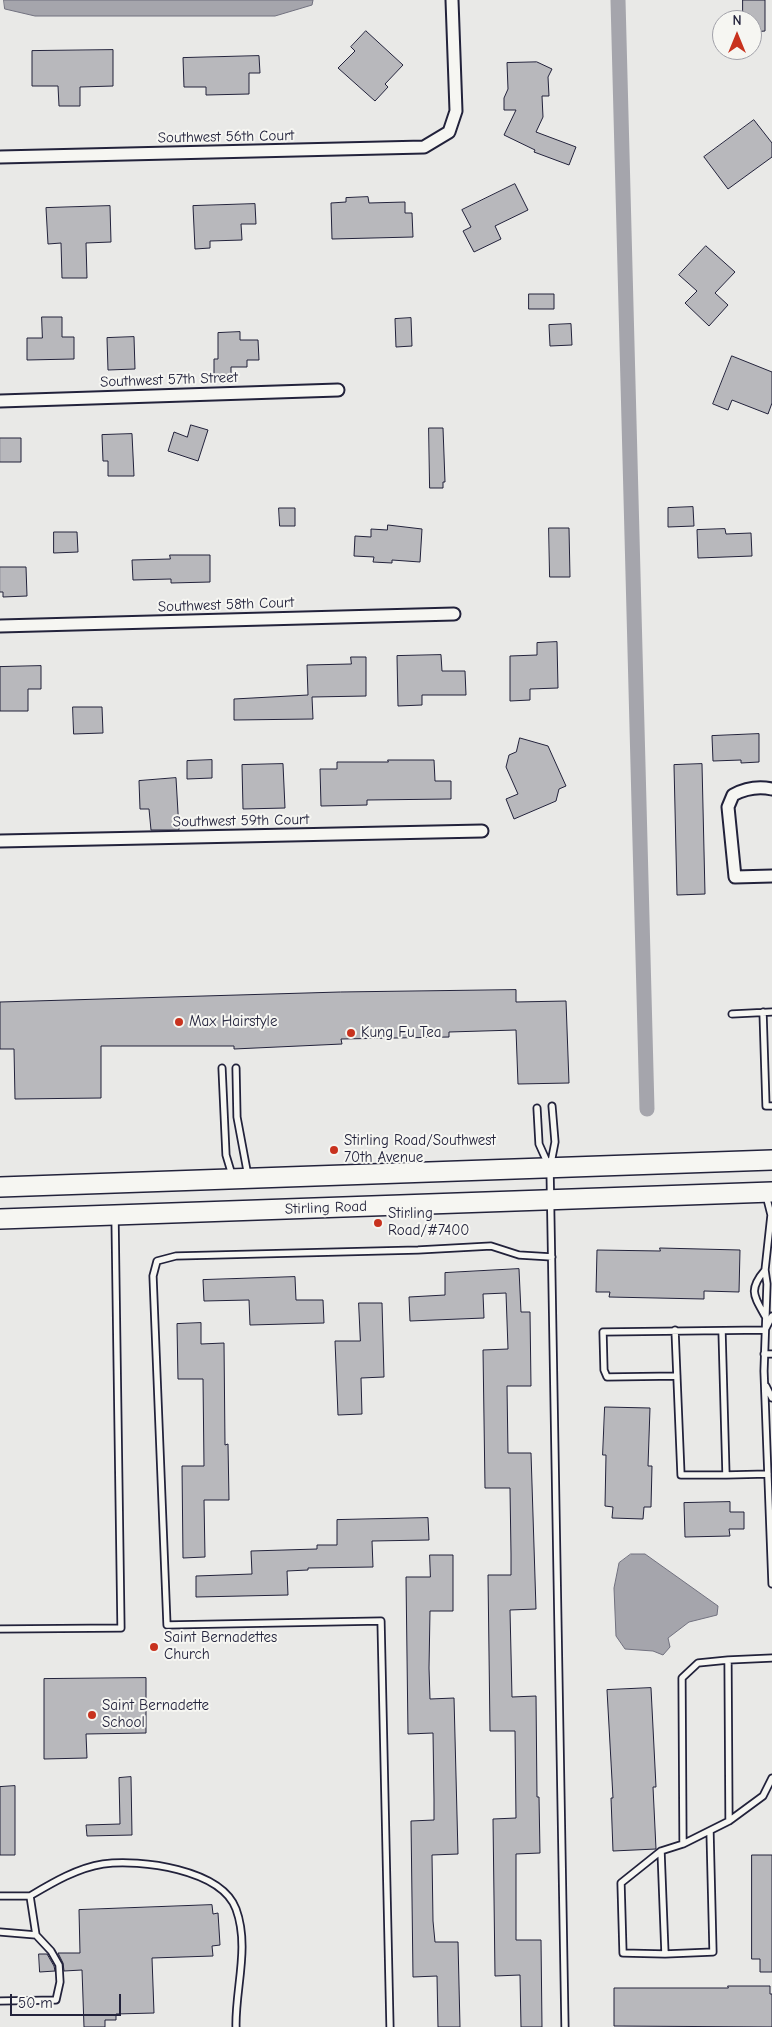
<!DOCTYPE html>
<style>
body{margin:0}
#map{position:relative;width:772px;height:2027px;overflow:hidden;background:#e9e9e7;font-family:"Comic Neue",sans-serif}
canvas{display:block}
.north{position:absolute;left:712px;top:10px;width:50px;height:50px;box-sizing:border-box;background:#f6f6f2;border:1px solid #a1a1a9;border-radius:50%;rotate:0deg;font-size:14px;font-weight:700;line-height:20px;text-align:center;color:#22223b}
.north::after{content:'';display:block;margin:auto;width:18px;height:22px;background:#c8321e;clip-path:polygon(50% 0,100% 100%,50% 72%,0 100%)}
.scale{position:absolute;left:10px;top:1994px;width:111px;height:22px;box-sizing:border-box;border:2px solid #22223b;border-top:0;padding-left:6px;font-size:15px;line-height:18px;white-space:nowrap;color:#22223b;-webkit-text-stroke:4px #f6f6f2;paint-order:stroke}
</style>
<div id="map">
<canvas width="772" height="2027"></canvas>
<div class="north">N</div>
<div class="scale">50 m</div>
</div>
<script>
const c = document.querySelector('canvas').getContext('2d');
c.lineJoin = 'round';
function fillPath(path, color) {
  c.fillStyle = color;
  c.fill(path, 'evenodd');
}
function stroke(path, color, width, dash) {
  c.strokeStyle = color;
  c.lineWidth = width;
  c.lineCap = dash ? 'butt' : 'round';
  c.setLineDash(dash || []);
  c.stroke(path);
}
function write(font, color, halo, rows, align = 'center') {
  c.font = font + ' "Comic Neue",sans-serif';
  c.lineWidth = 4;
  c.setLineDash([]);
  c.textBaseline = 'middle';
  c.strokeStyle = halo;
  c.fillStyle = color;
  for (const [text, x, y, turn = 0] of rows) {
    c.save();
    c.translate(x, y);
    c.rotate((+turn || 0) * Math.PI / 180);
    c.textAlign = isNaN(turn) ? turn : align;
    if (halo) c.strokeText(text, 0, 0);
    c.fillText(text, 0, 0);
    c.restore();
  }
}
const water = new Path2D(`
 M4 0H313L312 5 275 16H35L5 9Z
 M631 1554H645L718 1606 717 1615 689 1622 668 1638 670 1647 663 1655 653 1651 625 1649 616 1636 614 1588 619 1563Z`);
fillPath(water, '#a5a5ac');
stroke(water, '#71717f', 1);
stroke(new Path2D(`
 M618 0 647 1109`), '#a5a5ac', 15);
const building = new Path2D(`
 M743 0H765V31L752 32V20H743Z
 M366 31 403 65 385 84 388 87 375 101 338 68 355 51 351 47Z
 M113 50V86L80 87V106H59L58 86H32V51Z
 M259 56 260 73H249V94L206 95V87H184L183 58Z
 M537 62 552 69 548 77 549 96H542L543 117 536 132 576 147 569 165 534 152 535 150 504 135 516 110H504V98L508 89 507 63Z
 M754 120 772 143V157L728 189 704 157Z
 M515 184 528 210 495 226 501 239 474 252 463 231 471 227 462 210Z
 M368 197 369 203 405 202V213H412L413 237 332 239 331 203 346 202V198Z
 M255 204 256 224H241L242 240 210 241V248L195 249 193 206Z
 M110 206 111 242 86 243 87 278H62L61 243 48 244 46 208Z
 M706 246 735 272 715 293 728 305 709 326 685 303 697 291 679 275Z
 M529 294H554V309H529Z
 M42 317H62V337H74V359L27 360V338H42Z
 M411 318 412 346 396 347 395 319Z
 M571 324 572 345 550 346 549 325Z
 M240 332V340H258L259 360H247V367H231V375H214V359H218V333Z
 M134 337 135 369 108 370 107 338Z
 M732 356 772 372V403L768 414 732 400 728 410 713 404Z
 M191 425 208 430 198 461 168 451 174 432 187 437Z
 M429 428H443L445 482H443V488H430Z
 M132 434 134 476H108V461H103L102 435Z
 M0 438H21V462H0Z
 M693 507 694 526 668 527V508Z
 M279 508H295V526H280Z
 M388 525 422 529 420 562 392 560V563L373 562 374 557 354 556 355 536 371 537V529L387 530Z
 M549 528H569L570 577H550Z
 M725 529 726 534 751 533 752 556 698 558 697 530Z
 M54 532H77L78 552 54 553Z
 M170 555H210V582L171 583V579L133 580 132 560 170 559Z
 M0 567H26L27 596 3 597V592H0Z
 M557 642 558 688 530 689V700L510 701V656L537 655V643Z
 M441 655 442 671H465L466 695H422V705L398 706 397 656Z
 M351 657H366V696L312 697 313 719 234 720V699L308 695 307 665 351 664Z
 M41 666V689H28V711H0V667Z
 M73 707H102L103 733 74 734Z
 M759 734V762L741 763V760L713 761 712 736Z
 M520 738 548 746 566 786 559 789 556 801 514 819 506 799 518 794 506 767 509 755 516 752Z
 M212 760V778L187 779V761Z
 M388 760H434L435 781H451V799L367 800V805L321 806 320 769H337V762H388Z
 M283 764 285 808 243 809 242 765Z
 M702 764 705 894 677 895 674 765Z
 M176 778 179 830H151L149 809H140L139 781Z
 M516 990V1002L566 1001 569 1083 518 1084 516 1030 449 1032V1037L341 1039 342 1044 234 1049V1046H101V1098L15 1099 14 1049H0V1002L340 992Z
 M660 1248 740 1250 739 1292 704 1291V1299L609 1297 610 1292H596L597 1250 660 1251Z
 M519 1269 521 1312H530L531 1386H507L508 1453H531L536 1609 510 1610 512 1697 536 1696 537 1797H539L540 1853 516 1854V1940H541L542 2027H521L520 1975 495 1976 493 1819 516 1818 515 1731H490L488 1575H511V1554L510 1488H485L483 1350 508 1349 506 1293 483 1294 484 1318 410 1321 409 1297 445 1295V1273Z
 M295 1277 296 1300H323L324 1323 250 1325 249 1300 204 1301 203 1280Z
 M359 1303H382L384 1377 361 1378 362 1414 338 1415 335 1341H360Z
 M201 1323V1344L224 1343 225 1445 228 1444 229 1500H204L205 1557 183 1558 182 1466H204L203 1379H178L177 1324Z
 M605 1407 650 1408 648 1466H652L651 1507H644L643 1519 612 1518 613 1507 605 1506 606 1455H603Z
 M730 1502V1512H744V1529H729L730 1536 685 1537 684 1503Z
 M428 1518 429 1540 372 1541 373 1567 308 1568V1570L287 1571 288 1595 196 1597V1576L252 1574 251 1551 317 1549V1545H337V1520Z
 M430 1555H453V1611H430L429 1668 430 1699 454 1698 458 1854 432 1855 433 1921 435 1942H458L460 2027H438L437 1976 413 1977 411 1821 434 1820V1799L433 1733 408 1734 406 1577H430Z
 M146 1678V1733L86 1734 87 1758 44 1759V1679Z
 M651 1688 656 1787H653L656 1849 613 1851 611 1798H613L607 1690Z
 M131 1777 132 1835 87 1836 86 1825 120 1824 119 1778Z
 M15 1786V1855H0V1787Z
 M752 1855H772V1972H760V1959H752Z
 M212 1905 213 1914 218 1913 220 1945 212 1946 213 1956 152 1958 154 2013 116 2014V2020H105V2027H84L82 1970 64 1971 63 1963 58 1953H80L79 1910Z
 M39 1954H47L54 1966 55 1971 40 1972Z
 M728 1986H770V1994H772V2027L614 2026V1988H728Z`);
fillPath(building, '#b8b8bc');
stroke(building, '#22223b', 1);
const service = new Path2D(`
 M763 1012 766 1106H772
 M732 1014 772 1012
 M222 1068 226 1155 232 1175
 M236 1068 237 1117 248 1176
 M552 1106 555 1142 550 1168 565 2027
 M537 1108 539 1144 548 1164
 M766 1195 771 1215 765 1270 767 1284 764 1371 772 1584
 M765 1270C748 1290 754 1296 765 1316
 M766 1328 772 1316
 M675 1330 681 1475H726L722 1331
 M764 1354H772
 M677 1376 607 1377 604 1370 603 1332 765 1330
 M766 1386 772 1398
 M726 1475 768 1474
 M0 1629 121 1628 115 1217
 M728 1660 729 1821
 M710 1831 713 1952 665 1954 623 1953 621 1883 661 1851 683 1844 682 1678 698 1663 728 1660 772 1658
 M683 1844 729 1821 763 1796 772 1778
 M661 1851 665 1954
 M0 1896H30L36 1935 51 1951 59 1965 60 1982 56 2000 0 2001
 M30 1896C52 1883 77 1868 103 1864 140 1859 221 1869 236 1909 250 1947 235 1989 236 2027
 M0 1932 36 1935
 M390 2027 381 1621 167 1625 153 1276 157 1261 176 1256 418 1250 491 1246 519 1255 552 1257`);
const minor = new Path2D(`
 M0 157 424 147 449 132 456 111 452 0
 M0 401 338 390
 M0 626 454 614
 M772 789C758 786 746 788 733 795L728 807 735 877 772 876
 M0 841 482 831`);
const primary = new Path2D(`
 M0 1187 772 1160
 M0 1219 772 1192`);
stroke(service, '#22223b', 9);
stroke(minor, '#22223b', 15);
stroke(primary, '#22223b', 22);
stroke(service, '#f6f6f2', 5.5);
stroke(minor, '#f6f6f2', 11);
stroke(primary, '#f6f6f2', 19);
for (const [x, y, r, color] of [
 [179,1022,5,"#c8321e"],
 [351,1033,5,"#c8321e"],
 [334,1150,5,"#c8321e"],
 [378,1223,5,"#c8321e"],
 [154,1647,5,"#c8321e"],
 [92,1715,5,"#c8321e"]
]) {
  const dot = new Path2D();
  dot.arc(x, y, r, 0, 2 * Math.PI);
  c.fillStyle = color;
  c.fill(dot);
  stroke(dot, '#f6f6f2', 2);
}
write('15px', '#22223b', '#f6f6f2', [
 ["Southwest 56th Court",226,137,-1],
 ["Southwest 57th Street",169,380,-2],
 ["Southwest 58th Court",226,605,-2],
 ["Southwest 59th Court",241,821,-1],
 ["Stirling Road",326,1208,-2]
]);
write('15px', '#22223b', '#f6f6f2', [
 ["Max Hairstyle",189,1022],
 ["Kung Fu Tea",361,1033],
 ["Stirling Road/Southwest",344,1141],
 ["70th Avenue",344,1158],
 ["Stirling",388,1214],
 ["Road/#7400",388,1231],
 ["Saint Bernadettes",164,1638],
 ["Church",164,1655],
 ["Saint Bernadette",102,1706],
 ["School",102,1723]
], 'left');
</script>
